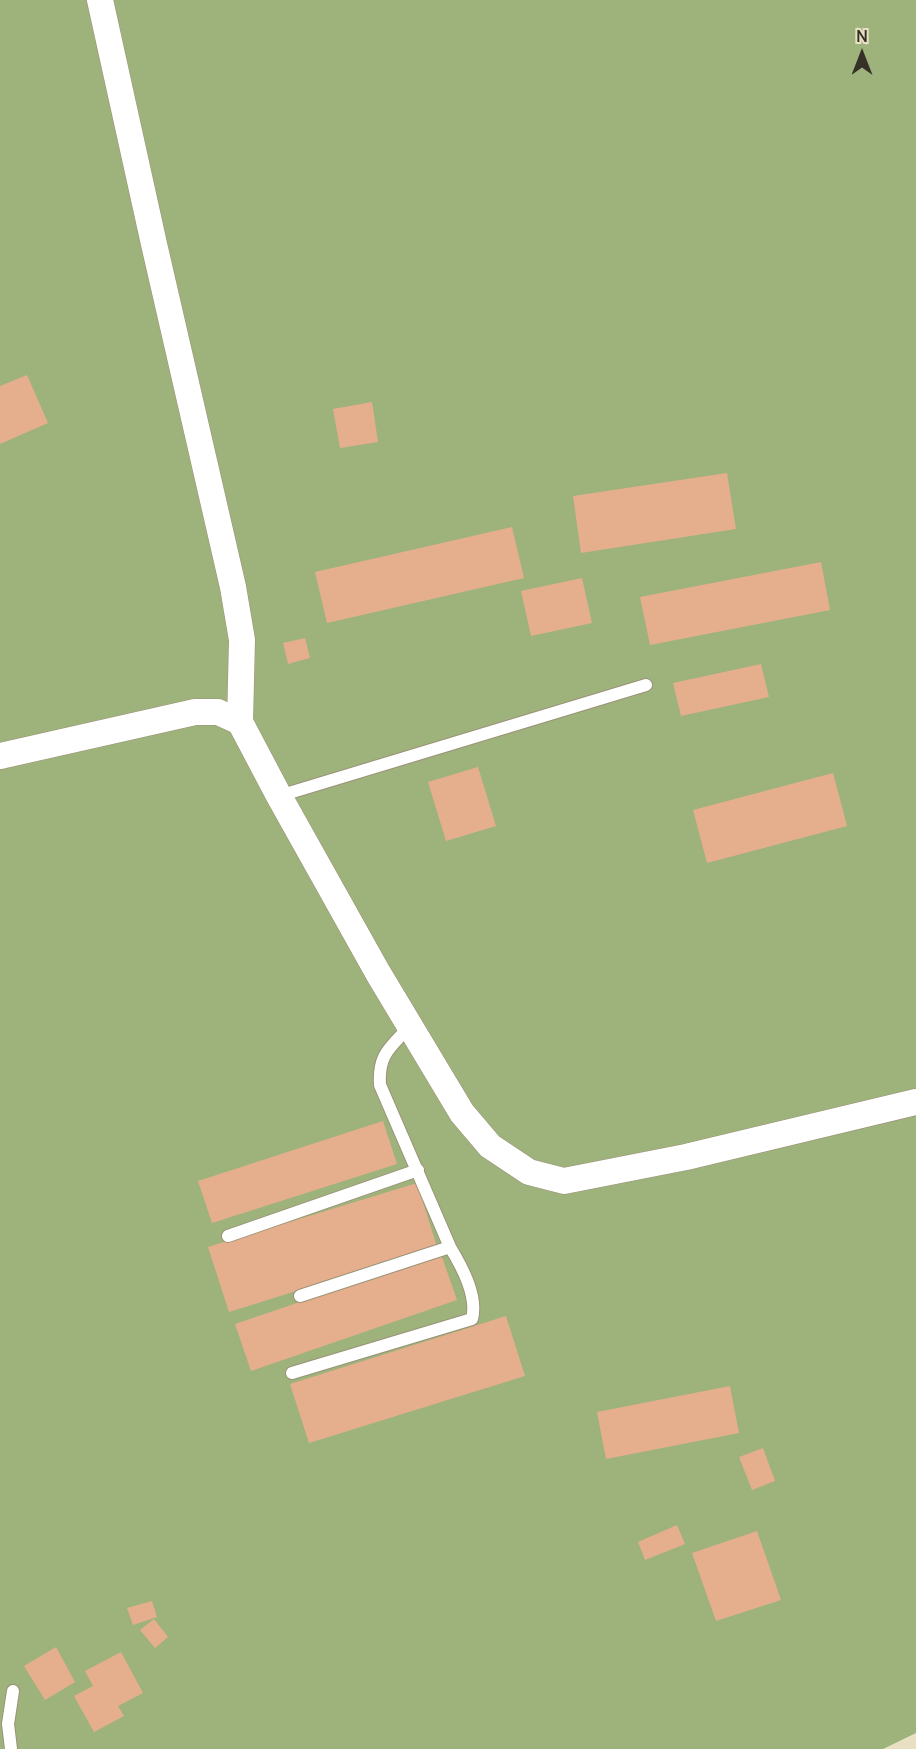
<!DOCTYPE html>
<style>
body{margin:0}
#map{position:relative;width:916px;height:1749px;overflow:hidden;background:#e9dfc3;font-family:Manrope,sans-serif}
canvas{display:block}
.north{position:absolute;left:832px;top:24px;width:60px;height:60px;-webkit-text-stroke:4px #e9dfc3;paint-order:stroke;rotate:0deg;font-size:16px;font-weight:700;line-height:24px;text-align:center;color:#353126}
.north::after{content:'';display:block;margin:auto;width:21px;height:27px;background:#353126;clip-path:polygon(50% 0,100% 100%,50% 72%,0 100%)}
</style>
<div id="map">
<canvas width="916" height="1749"></canvas>
<div class="north">N</div>
</div>
<script>
const c = document.querySelector('canvas').getContext('2d');
c.lineJoin = 'round';
function fillPath(path, color) {
  c.fillStyle = color;
  c.fill(path, 'evenodd');
}
function stroke(path, color, width, dash) {
  c.strokeStyle = color;
  c.lineWidth = width;
  c.lineCap = dash ? 'butt' : 'round';
  c.setLineDash(dash || []);
  c.stroke(path);
}
fillPath(new Path2D(`
 M0 0H916V1733L883 1749H0Z`), '#9eb27c');
fillPath(new Path2D(`
 M27 375 48 423 0 444V386Z
 M372 402 378 442 340 448 333 409Z
 M727 473 736 529 581 553 573 496Z
 M512 527 524 578 327 623 315 572Z
 M821 562 830 610 650 645 640 597Z
 M582 578 592 623 531 636 521 591Z
 M305 638 310 658 288 664 283 643Z
 M761 664 769 697 681 716 673 683Z
 M478 767 496 826 446 841 428 782Z
 M833 773 847 826 707 863 693 810Z
 M383 1121 397 1164 212 1223 198 1181Z
 M417 1183 437 1247 229 1312 208 1247Z
 M441 1254 457 1300 251 1371 235 1324Z
 M506 1316 525 1376 309 1443 290 1384Z
 M730 1386 739 1433 606 1459 597 1412Z
 M763 1448 775 1481 752 1490 739 1457Z
 M677 1525 685 1544 645 1560 638 1542Z
 M757 1531 781 1600 716 1621 692 1553Z
 M152 1601 157 1617 133 1625 127 1608Z
 M154 1619 168 1637 155 1648 140 1630Z
 M56 1647 75 1682 45 1700 24 1666Z
 M121 1652 143 1693 118 1706 124 1716 94 1732 74 1696 93 1686 85 1671Z`), '#e5af8d');
const lane = new Path2D(`
 M279 796 646 685
 M228 1236 418 1170
 M300 1296 450 1247
 M292 1373 472 1319C478 1296 462 1267 450 1247L380 1085C378 1054 390 1048 410 1026
 M11 1749 8 1724 13 1691`);
const street = new Path2D(`
 M100 0 154 244 233 587 242 640 240 722
 M0 756 195 712H218L240 722 279 796 378 973 462 1113 490 1146 529 1172 564 1181 686 1157 916 1102`);
stroke(lane, '#9b9278', 14);
stroke(street, '#9b9278', 27);
stroke(lane, '#fff', 12);
stroke(street, '#fff', 26);
</script>
